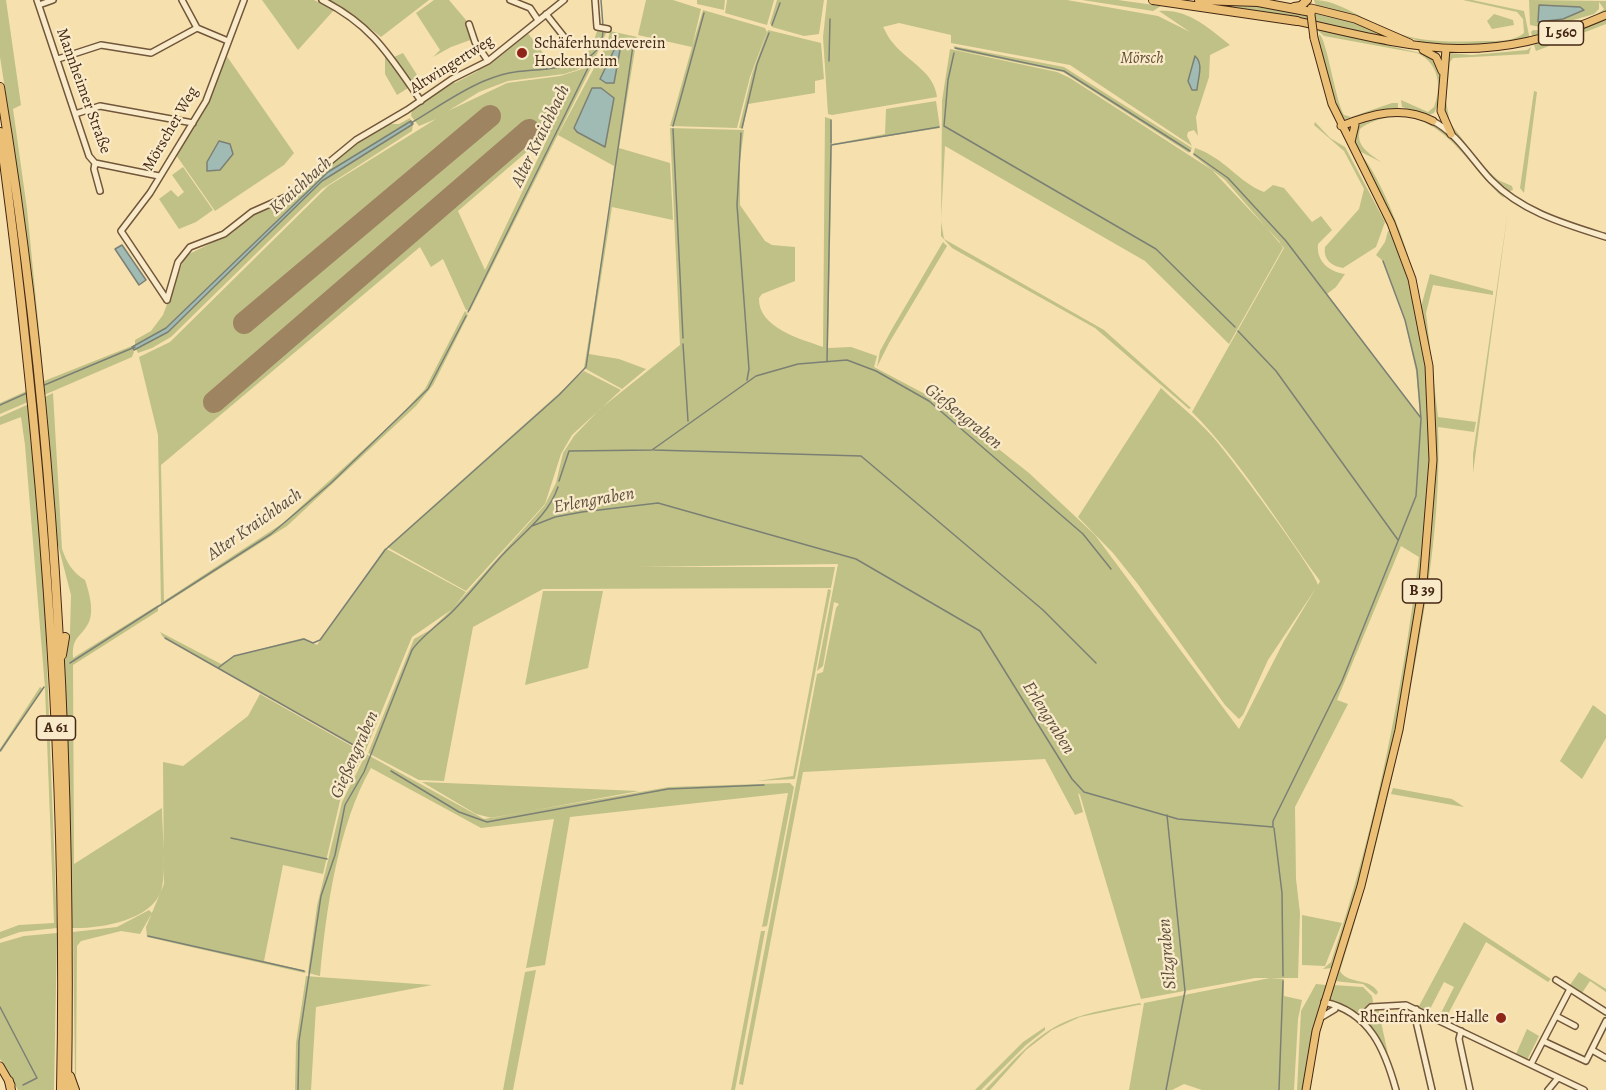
<!DOCTYPE html>
<meta charset="utf-8">
<style>
body{margin:0}
canvas{display:block;background:#f6e0ad}
</style>
<canvas width="1606" height="1090"></canvas>
<script>
const c = document.querySelector('canvas').getContext('2d');
c.lineJoin = 'round';
function fillPath(path, color) {
  c.fillStyle = color;
  c.fill(path, 'evenodd');
}
function stroke(path, color, width, dash) {
  c.strokeStyle = color;
  c.lineWidth = width;
  c.lineCap = dash ? 'butt' : 'round';
  c.setLineDash(dash || []);
  c.stroke(path);
}
function write(font, color, halo, rows, align = 'center') {
  c.font = font + ' Alegreya,serif';
  c.lineWidth = 4.5;
  c.setLineDash([]);
  c.textBaseline = 'middle';
  c.strokeStyle = halo;
  c.fillStyle = color;
  for (const [text, x, y, turn = 0] of rows) {
    c.save();
    c.translate(x, y);
    c.rotate((+turn || 0) * Math.PI / 180);
    c.textAlign = isNaN(turn) ? turn : align;
    if (halo) c.strokeText(text, 0, 0);
    c.fillText(text, 0, 0);
    c.restore();
  }
}
fillPath(new Path2D(`
 M0 0H6L21 105 13 109 27 209 44 381 132 346 134 352 132 357 0 414V403L42 384 18 173 0 57Z
 M262 0H314L334 10 298 50Z
 M326 0H429L381 37 350 13Z
 M434 0H449L466 20 473 39 451 47 433 57 440 50 416 13Z
 M646 0H673L701 9 692 47 703 10 765 28 767 32 750 77 737 128 670 126 692 47 638 35Z
 M697 0H725L724 10 697 4Z
 M727 0H774L767 25 725 13Z
 M777 0H824L819 34 804 36 772 27 770 23Z
 M827 0H1067L1158 16 1190 32 1159 11C1189 9 1208 28 1230 45L1210 55 1209 77 1196 117 1198 136 1194 130 1188 132 1187 136 1192 146 1070 65 951 43V35L899 23 883 27C886 32 889 39 893 43 908 62 934 71 937 97L832 115 828 114 823 37Z
 M1082 0H1118L1161 6 1153 11Z
 M1314 0C1340 0 1366 22 1391 31 1421 43 1452 42 1483 41 1496 41 1514 42 1524 33L1523 19 1517 12 1463 0H1472L1524 11 1530 40 1499 45 1425 43 1316 6Z
 M1529 0 1606 1V12L1533 39 1531 32 1533 30C1548 32 1594 19 1604 9L1599 2V9L1594 14 1546 28 1530 25Z
 M1242 2 1307 14 1308 19 1316 21 1314 11 1344 17 1401 41 1216 3Z
 M1494 14 1513 20 1514 25 1492 29 1487 21Z
 M1606 18V24L1536 51 1534 45Z
 M598 28 607 31 592 65 564 74 508 81 479 92 448 111 507 83 560 76 592 66 470 311 466 310 443 259 431 267 420 247 161 465 164 601 283 523 396 420 425 389 465 311 468 315 433 385 416 406 287 526 161 606 158 435 139 357 170 342 328 186 436 119 419 126 411 116 412 109 453 80 455 83 478 71 477 68 488 63 527 32 553 66C583 61 589 57 598 28ZM551 131 485 270 458 211Z
 M1316 29 1433 56C1442 73 1444 96 1434 113L1429 115 1402 107 1401 100 1428 112 1434 107C1442 86 1439 63 1417 53L1324 36Z
 M768 30 821 43 824 79 815 81V93L748 104 743 128H739L752 74Z
 M610 31 637 37 619 148 670 163 673 220 612 207 589 354 619 359 646 369 622 389 584 368 610 207 614 166 558 135 607 44Z
 M1319 34C1327 39 1335 100 1344 115L1351 117 1392 103H1398V108L1378 110 1342 120 1320 51Z
 M953 46 1064 67 1192 148 1189 153 1063 72 957 50Z
 M1531 47 1529 54 1453 58 1450 62 1446 101 1450 123 1484 167 1498 180 1512 186 1513 190 1507 192 1494 181 1446 122 1444 115 1449 53 1472 55 1527 50Z
 M950 49 1057 72 1070 78 1212 170 1279 241 1283 248 1229 344 1145 261 945 146 941 221 944 239 1104 330 1191 408 1189 409 1095 328 952 248 941 236 942 101Z
 M403 53 421 81 412 86 394 57Z
 M226 55 294 153 284 165 215 211 176 155 204 111Z
 M385 55 408 88 397 95 385 74Z
 M1534 91 1537 92 1524 193 1520 188Z
 M936 101 940 128 832 145 828 348 851 347 877 356 874 367 925 394 958 417 1029 473 1095 535 1239 729 1284 641 1316 588 1268 660 1243 715 1239 719 1225 705 1137 583 1113 553 1078 517 1161 388C1178 404 1196 418 1212 436 1227 452 1317 573 1318 585L1320 581C1279 525 1241 461 1192 412L1284 248 1225 180 1193 155 1195 148C1225 158 1238 182 1264 192L1273 185 1284 188 1312 222 1321 216 1332 230 1318 244C1316 261 1329 272 1345 274L1336 287 1327 294 1420 416 1416 371 1405 321 1383 261 1376 255 1385 242 1388 231H1391L1408 276 1427 368 1430 483 1417 610 1401 706 1366 859 1332 968 1323 969 1331 962C1376 827 1401 698 1419 557L1401 546 1337 700 1348 704 1295 807 1296 879 1300 913 1298 978H1255L1141 999 1080 795 1078 793 1083 812 1075 815 1045 759 803 772 743 1085 739 1084 817 674 823 672 836 608 839 604 834 602 823 666 817 671 838 564 638 567H835L831 588 543 589 473 627 444 781 419 780 368 753 414 639 430 630 451 610 412 637 365 752 163 637 160 632 221 664 234 656 303 638 317 645 385 548 466 592 454 607 545 505 556 483 563 453 574 436 600 409 680 345 670 128 744 130 740 161V205L765 241 772 245 795 247V281L762 294 759 298C758 328 801 339 823 347L825 117 831 119 832 144 885 134 886 109Z
 M1394 114C1409 115 1421 118 1435 124 1447 131 1501 186 1504 198 1470 169 1443 110 1390 117 1380 119 1368 122 1360 129 1355 146 1369 153 1381 162L1357 150 1353 138 1355 127 1370 119Z
 M410 118 411 121 328 172 166 328 135 345V340L151 331 163 315 185 256 232 233 256 212 280 206 356 142 389 124H399Z
 M1315 122 1330 138 1345 147 1385 222 1376 247 1343 268C1332 266 1323 260 1325 247L1359 209 1364 189 1344 151 1314 125Z
 M413 124 412 131 322 189 171 337 152 348 138 353 136 349 168 332 316 186 337 170Z
 M1361 155C1380 174 1410 253 1415 281L1396 228Z
 M183 167 213 210 196 222 179 229 159 199 171 190 178 197 184 192 172 175Z
 M1508 210 1473 473V454Z
 M943 242 947 246 889 343 877 367 880 351 892 329Z
 M1430 274 1493 291V295L1433 285 1426 313 1438 417 1476 422 1474 432 1438 427C1441 502 1430 579 1417 653 1398 761 1373 867 1340 971 1348 985 1369 977 1378 992L1376 995 1363 984 1334 981 1383 807 1429 545 1435 417 1430 354 1421 307Z
 M584 371 621 390 572 435 561 454 545 504 466 591 387 547Z
 M53 393 62 549C67 563 72 572 85 580 89 592 95 612 88 624 79 639 72 637 73 658L158 605V611L73 665 74 864 162 808C162 829 167 873 161 891 151 921 98 929 72 928L64 660 70 632 71 595 57 541 43 398Z
 M29 404 45 611 57 928 20 932 0 939V932L19 925 54 923 45 688 25 445 21 417 0 425V417Z
 M828 589 831 590 795 779 757 781 793 776Z
 M543 591H603L588 668 525 685Z
 M40 687 43 689 1 752 0 749Z
 M260 694 364 753 340 801 323 874 283 865 264 961 306 971 305 973 147 937 146 927 164 884 163 762 183 766 248 716Z
 M1593 705 1606 715V738L1582 779 1560 761Z
 M366 754 484 819 669 787 790 783 794 787 767 926 762 927 788 793 570 817 545 965 526 968 554 819 481 828 371 768C338 825 326 910 320 976L308 973 317 906 342 802Z
 M422 782 639 791 492 818 476 814Z
 M1393 788 1452 799 1464 807 1391 794Z
 M149 910 152 913 140 934 121 931 81 941 77 946 76 1078 79 1090 75 1073 73 932 117 927Z
 M1302 915 1342 923 1325 966 1302 965Z
 M1464 922 1551 979 1548 982 1486 942 1445 1020 1439 1017 1454 987 1444 982 1428 1013 1418 1008Z
 M761 931H765L735 1090H731Z
 M57 933 54 1090H18L0 1059V943L24 936Z
 M536 970 513 1090H503L525 972Z
 M1579 972 1606 989V992L1590 981 1582 993 1570 985Z
 M306 976 318 977 432 985 316 1007 311 1090H295L296 1043Z
 M1270 978 1284 979V996L1302 1000 1298 1019 1294 1090H1202L1184 1084 1172 1090H1129L1144 1003Z
 M1316 984 1326 985 1311 1044 1303 1090H1297L1301 1011Z
 M1333 985 1363 987 1372 996 1373 1002C1358 1021 1348 1010 1330 1002Z
 M1138 1005 1080 1017 1052 1030 1026 1050 990 1090H985C1010 1065 1033 1035 1067 1021 1090 1011 1116 1008 1140 1003L1141 1005Z
 M1378 1008 1388 1054 1363 1019 1372 1009Z
 M1045 1027V1030L1026 1045 981 1090H975L1023 1042Z
 M1527 1029 1539 1036 1527 1060 1516 1054Z`), '#c0c187');
const water = new Path2D(`
 M1539 5 1580 7 1584 10 1563 19 1538 22Z
 M616 46 620 50 614 83H606L600 79Z
 M1195 56C1204 64 1198 77 1197 90H1192L1188 81Z
 M592 88H601L614 98 605 147 577 132 574 128Z
 M411 121 413 124 322 181 168 332 134 350 132 347 166 328 328 172Z
 M219 141 230 144 233 154 220 170 207 171V162Z
 M122 245 146 280 139 285 115 249Z`);
fillPath(water, '#a0bbb4');
stroke(water, '#7c8074', 1.5);
stroke(new Path2D(`
 M601 0 603 26
 M772 25 780 3
 M955 48 1064 71 1190 151
 M954 53 948 80 944 126 1156 249 1235 327
 M585 59 588 65
 M829 61 830 19
 M831 120V143
 M411 123C435 109 458 92 484 81 494 77 504 73 515 72 543 68 602 72 603 31
 M673 126 704 13
 M742 128 757 64 769 33
 M673 129 683 338
 M741 133 737 205 749 369 747 380
 M1194 154 1228 178 1286 241 1421 418
 M468 312 588 68
 M1238 331 1276 371 1398 540
 M683 344 688 421
 M827 361 831 145 939 127
 M42 386 135 347
 M0 405 27 393
 M654 450 861 456 1043 610 1096 663
 M559 481 569 451 652 450 756 376 798 364 847 360 876 371 929 401 1083 534 1111 569
 M532 526 555 517 582 512 658 503 856 559 980 631 1072 779 1084 792 1178 819 1273 827V821L1342 681 1416 496 1421 419 1417 370 1405 320 1383 261
 M165 638 364 751
 M70 663 271 534 331 483 428 389 466 316
 M218 668 234 656 304 639 313 643 320 640 385 550 559 395 586 367 634 39
 M0 751 44 687
 M391 771 459 812 487 822 668 789 764 785
 M1274 828 1282 893 1283 976
 M231 838 327 859
 M148 936 304 971
 M0 1007 37 1078 23 1085
 M298 1090 299 1041 321 896 335 855 345 805 364 772 412 650C422 636 438 625 451 613 468 596 482 578 497 561 518 536 547 519 558 487
 M1166 1090 1185 991 1167 815
 M1279 1090 1283 981`), '#7c8074', 1.5);
stroke(new Path2D(`
 M244 323 490 116
 M214 402 529 130`), '#9e8461', 22);
const minor = new Path2D(`
 M37 0 89 156 95 163 94 169 100 191
 M182 0 197 28 228 41
 M322 0C373 26 389 55 421 101
 M510 0 530 8 538 20
 M595 0 597 27 608 29
 M39 5 53 0
 M546 14 569 43
 M469 24 475 42 488 61
 M58 59 101 45 151 53 197 28
 M75 114 100 106 193 123
 M1433 121C1458 134 1472 160 1491 180 1522 212 1565 224 1606 237
 M95 163 159 176
 M167 300 178 262 190 247 224 234 252 212 288 196 356 140 407 110 452 79 488 61 564 0
 M167 300 121 231 150 193 206 101 244 0
 M1556 980 1606 1012
 M1324 1002C1370 1012 1385 1050 1396 1090
 M1416 1009V1021L1432 1090
 M1556 1016 1575 1026
 M1320 1018 1335 1009
 M1359 1019 1371 1007 1406 1005 1584 1090
 M1461 1031 1459 1039 1470 1090
 M1543 1041 1586 1061 1606 1021
 M1592 1050 1606 1058
 M1531 1064 1570 989
 M1548 1090 1558 1078`);
const major = new Path2D(`
 M1311 8 1355 19 1410 43
 M1297 21C1419 49 1485 68 1606 15
 M1446 49 1441 111 1451 134
 M1423 50 1436 57 1442 71
 M1341 126C1372 114 1402 105 1433 121
 M1351 142 1355 125
 M0 1066 11 1085
 M1306 1090 1316 1031 1361 886 1399 730 1423 584 1433 460 1429 366 1412 279 1391 223 1332 104 1314 38`);
const highway = new Path2D(`
 M1153 0 1297 21
 M1199 0 1258 2 1311 12
 M1294 7 1301 6 1307 0
 M0 87C55 417 72 756 67 1090
 M0 132C43 450 68 770 61 1090
 M62 655 65 637
 M70 1076 75 1090
 M9 1081 11 1090`);
stroke(minor, '#71563b', 8);
stroke(major, '#452815', 9);
stroke(highway, '#452815', 10);
stroke(minor, '#f9ebca', 5);
stroke(major, '#ebc076', 7);
stroke(highway, '#ebc076', 8);
const majorBridge = new Path2D(`
 M1311 15 1314 38`);
stroke(majorBridge, '#452815', 9, []);
stroke(majorBridge, '#ebc076', 7);
for (const [x, y, r, color] of [
 [522,53,6,"#8f2418"],
 [1501,1018,6,"#8f2418"]
]) {
  const dot = new Path2D();
  dot.arc(x, y, r, 0, 2 * Math.PI);
  c.fillStyle = color;
  c.fill(dot);
  stroke(dot, '#f9ebca', 2);
}
for (const [x, y, w] of [
 [1561,33,45],
 [1422,591,39],
 [56,728,39]
]) {
  const box = new Path2D();
  box.roundRect(x - w / 2, y - 12, w, 24, 4.5);
  c.fillStyle = '#f9ebca';
  c.fill(box);
  stroke(box, '#452815', 1.5);
}
write('bold 15px', '#452815', null, [
 ["L 560",1561,33],
 ["B 39",1422,591],
 ["A 61",56,728]
]);
write('16px', '#452815', '#f9ebca', [
 ["Schäferhundeverein",534,44],
 ["Hockenheim",534,62],
 ["Rheinfranken-Halle",1489,1018,"right"]
], 'left');
write('italic 16px', '#644e32', '#f9ebca', [
 ["Mörsch",1142,59]
]);
write('16px', '#452815', '#f9ebca', [
 ["Altwingertweg",452,65,-32],
 ["Mannheimer Straße",83,91,70],
 ["Mörscher Weg",171,129,-60]
]);
write('italic 18px', '#5c4d3d', '#f9ebca', [
 ["Alter Kraichbach",541,136,-64],
 ["Kraichbach",301,186,-42],
 ["Gießengraben",963,417,39],
 ["Erlengraben",594,501,-10],
 ["Alter Kraichbach",255,525,-35],
 ["Erlengraben",1048,718,58],
 ["Gießengraben",355,755,-66],
 ["Silzgraben",1168,954,-95]
]);
</script>
